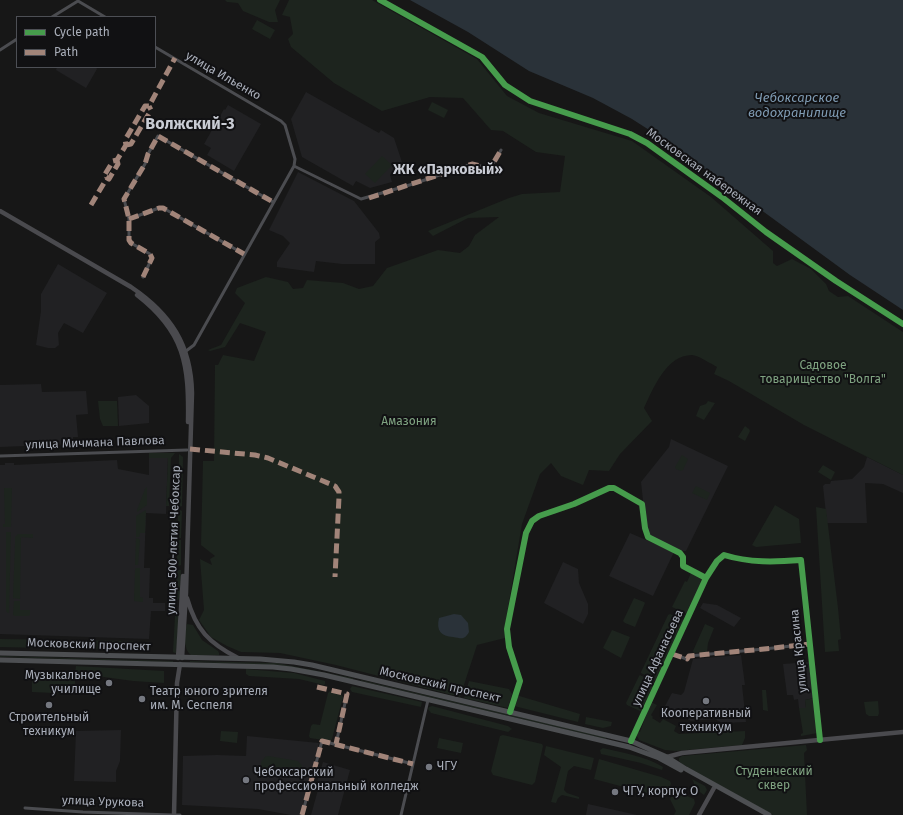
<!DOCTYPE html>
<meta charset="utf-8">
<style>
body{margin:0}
#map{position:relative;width:903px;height:815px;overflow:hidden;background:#171717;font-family:"Fira Sans",sans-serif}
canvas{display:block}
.legend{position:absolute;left:16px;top:16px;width:140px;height:52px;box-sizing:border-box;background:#111113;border:1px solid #4d4f55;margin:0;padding:5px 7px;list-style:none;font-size:12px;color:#a8adb8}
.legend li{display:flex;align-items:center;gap:8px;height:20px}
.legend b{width:20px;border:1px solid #4d4f55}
</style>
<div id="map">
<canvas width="903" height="815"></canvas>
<ul class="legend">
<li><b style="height:5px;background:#469c4c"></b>Cycle path</li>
<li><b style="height:5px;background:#a18479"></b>Path</li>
</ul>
</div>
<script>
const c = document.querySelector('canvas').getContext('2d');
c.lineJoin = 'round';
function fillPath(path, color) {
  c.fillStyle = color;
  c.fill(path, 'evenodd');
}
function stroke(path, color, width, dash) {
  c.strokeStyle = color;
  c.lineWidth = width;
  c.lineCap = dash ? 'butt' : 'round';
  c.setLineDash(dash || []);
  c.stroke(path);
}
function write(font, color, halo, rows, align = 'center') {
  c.font = font + ' "Fira Sans",sans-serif';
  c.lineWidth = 4;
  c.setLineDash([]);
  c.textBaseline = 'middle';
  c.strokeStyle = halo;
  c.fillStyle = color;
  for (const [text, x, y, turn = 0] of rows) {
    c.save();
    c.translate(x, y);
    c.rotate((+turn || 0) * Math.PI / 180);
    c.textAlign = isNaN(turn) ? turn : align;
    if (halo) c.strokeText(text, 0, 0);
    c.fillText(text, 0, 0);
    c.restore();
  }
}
fillPath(new Path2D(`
 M57 67H96L97 69 86 88 56 70Z
 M306 92 379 133 381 130 394 138 404 168 392 172 390 175 392 182 370 188 356 181 353 186 302 157 291 119Z
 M228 105 261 124 234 171 207 155 211 148 204 144 224 109 225 110Z
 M298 172 354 201 379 233 380 238 375 242V264H342L316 261 314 272 277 267V262L290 243 283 236 269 230Z
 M58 264 107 293 83 333 64 323 58 333 59 345 55 348H48L36 345 41 311V294Z
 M41 384 42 392 86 391 88 414 76 415 78 437H73L74 444 0 447V385Z
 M136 395 149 406V423L119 426 118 397Z
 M671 439 728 466 686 551H683L662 542 661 543 648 536 646 528 641 482 669 447Z
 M168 457 166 514 146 513 144 568H150L149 598H153V603H165V611H151L149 639 0 634V465H5V463H14V465L117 460 118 469 149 475V458Z
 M867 457 903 475V493L883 484 865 483 867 523H827L823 486 825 484H830L831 481 852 479 864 467Z
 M630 533 674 552 653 596 609 576Z
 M563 562 578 569 579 583 588 604V614L583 624 544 603Z
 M703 603 717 605 741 618 734 627 700 608Z
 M741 655 745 685H742L746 722 722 723 715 719 691 721 665 706 672 693 681 695 684 692 693 659Z
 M810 662 814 698 805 700 806 708H799L798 699 794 700 793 695H787L783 664Z
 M121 730 120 761 116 771V782L74 781 76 731Z
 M247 736 319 743 300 815H291L258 809 182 805 183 756 217 755 246 756Z
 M323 762 350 770 338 815H311L319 786 316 785Z
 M588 804 615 810 637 815H586Z`), '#212123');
fillPath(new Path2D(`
 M225 0H280L275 10 278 22H269L243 11 238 3 227 2Z
 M289 0H372L477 59 507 96 539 113 632 141 711 197 773 251V263L777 266 792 259 811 269 826 284 829 291 838 297 848 296 903 332V475L804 425 729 381 714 374 717 367C711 364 698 355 692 355 666 355 653 389 644 408L652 421 620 454 609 471 589 470 583 485 561 476 551 463 540 474 522 524 505 626V638L477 645 460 697 336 665 280 653 241 652 227 646 211 637 199 620 204 610 200 559 212 565 210 559 215 556 201 545 203 461H214L215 365H218L223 355 254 361 266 332 240 323 225 347 210 351 208 350 221 345 245 303 235 293 237 288 266 277 288 282 293 289 303 288 307 280 343 283 359 289 373 286 387 268 438 250 460 253 469 246 475 235 499 217 468 218 433 236 428 231 509 198 522 194 560 192 565 156 536 152 503 131 491 130 463 98 430 97 382 111 334 83 291 47 288 39 293 34 290 17 282 15Z
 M257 20 275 30 270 39 252 29Z
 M432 102 448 110 444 118 428 110Z
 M382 156 392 165 375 183 365 174Z
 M98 401H117L118 426H103L100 419Z
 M708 401 715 403 704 420 696 416 700 406 706 404Z
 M745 426 749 429 750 431 745 441 738 437Z
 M149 453H175L171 458 169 506H166L168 458H149Z
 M179 454 183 457 182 506 180 507 178 505Z
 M682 455 688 459 683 470 681 471 676 469 675 467Z
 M823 465 835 472 831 480 818 472Z
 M696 486 710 493 707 500 692 493Z
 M147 487V505L137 512V510L145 489Z
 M4 488H12L11 527H3V524H5Z
 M775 505 799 519 801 543 756 547 752 545Z
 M816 507 826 509 838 608 841 639 838 640 839 651 825 652Z
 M146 510 145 533H140L139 537H136V516Z
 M180 510 182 511 181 538H177L178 512Z
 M6 532H11L9 613H8L6 611Z
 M18 534H33V538L21 537 20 599 13 598V597L15 544V537Z
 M136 538 139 539 140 540 138 565H135Z
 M177 540H181V565L179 566 177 562Z
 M136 568H140V597L143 598V602L134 601 135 570Z
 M176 570H181L180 596 178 600H176Z
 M691 573 704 580 687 614 672 607 685 581 687 582Z
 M634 598 644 602 645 603 635 627 625 623 623 621Z
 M14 601H20V610H30V615L28 616H15L13 615Z
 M670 614 683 620 684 623 657 680H655L641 673V672L668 615Z
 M175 616H178L179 620 176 653H175L173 652Z
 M187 624 193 625 202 640 218 651 219 653V655H191C183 649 184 633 187 624Z
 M705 624 714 628 708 643 707 652 694 653 693 651Z
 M612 630 630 637 621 658 603 648Z
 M0 639 133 641V650L0 647Z
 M0 656 173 661V662L0 657Z
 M190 661 277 663 353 678V680L303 669 277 665 190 662Z
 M76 666 164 671V683L133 681 75 673V694L32 692V672L75 673Z
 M246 669 294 673 325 681V684L324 685 299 679 249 676 246 674Z
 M640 675 654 682V684L642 710 640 711 627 705 626 703 639 676Z
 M361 680 606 737V739L361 681Z
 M469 681 509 689 512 694 508 708 464 698Z
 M352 686 422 702 421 707 352 692 350 689Z
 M762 690H766L768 711 763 710Z
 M330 691 341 694 343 697 332 739 330 741 310 738 309 736 311 726 313 724 320 725 328 693Z
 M516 695 580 714 578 722 514 706Z
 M814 698 818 733 801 736V734L803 733 799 708H806L805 700Z
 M878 701 879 713 878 716H869L866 714 864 702Z
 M651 702 657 705 651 715 653 717 652 718 660 723 663 719 676 726 674 731 679 734 745 731V738L742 745 676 751 665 750 639 740 636 734 637 732H640Z
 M432 706 508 726 512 729 508 732 431 713 428 709 429 707Z
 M586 717 612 722 611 726 603 728 585 724Z
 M221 731 238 732 237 743 220 741Z
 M503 735 542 744 543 746 535 782 532 785 493 775 491 771 500 736Z
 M439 738 463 743 461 753 437 748Z
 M806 745 807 750 804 753 807 815H773L682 764 679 761V758L682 756Z
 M546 746 594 758 591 770 574 766 568 771 564 790 567 793 579 797V799L562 795 558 798 556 803 551 802 561 767 544 755Z
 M603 748C623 753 645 756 663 767L662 770 641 763 601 754 600 750Z
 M268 756 298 761 302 766V773L295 777 264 771 261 768V762L265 757Z
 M599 759 661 777 670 781 671 784 665 795 661 797 594 779Z
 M692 779 705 786 707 790 704 795 693 787 694 783Z
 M674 792H678L694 799 695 803 689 815H674L676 811 670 799Z`), '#1d241e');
fillPath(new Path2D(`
 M410 0H903V310L850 275 671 144 632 119 593 98 529 71 468 32Z
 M454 614 461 615 468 623 469 632C464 641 461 638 453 637 441 636 436 631 439 618Z`), '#2a3239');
stroke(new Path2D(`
 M380 0 482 57 505 85 530 101 630 134 647 143 722 197 766 232 836 281 903 324
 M52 17 78 1 105 17
 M155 47 281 121 285 125 295 159 294 166 194 345 186 351
 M0 50 17 39
 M294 166 361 199 413 184 472 164 489 168 491 167 501 150
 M129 219 159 208H163L244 254
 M143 277 152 258 150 254 131 243 129 240V219L124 199 145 164 148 154 158 136 273 202
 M0 456 187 450
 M672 654 687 659 689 656 764 649 810 644
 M510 712 520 681 509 647 507 629 526 533 532 521 539 516 574 504 609 488H614L642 504 645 528 648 537 680 553 683 557V566L706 578
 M631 741 706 578 717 561 724 555C750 563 775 562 801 560L820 740
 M336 744 347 694
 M25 808 83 812 172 815
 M174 815H180
 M302 815 322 741 413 764
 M401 815 428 700`), '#4b4c50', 3);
stroke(new Path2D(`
 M0 211 131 287C171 314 191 345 192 393L186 593 182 658
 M137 295C185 332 189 365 188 422
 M187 598C196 630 209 643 238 658
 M178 658 183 576
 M667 757 682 753 903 732
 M174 815 177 683 180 664
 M699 815 714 788`), '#4a4a4e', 4.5);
stroke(new Path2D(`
 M0 653 260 659 294 662 312 665 631 741 667 757 686 769 769 815
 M0 660 273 667 291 669 324 675 629 747 659 758 681 770`), '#4d4f52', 5);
stroke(new Path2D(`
 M126 145 131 144 151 110 149 106
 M117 160 118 164 109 179 104 176 113 161 117 160 126 145 125 140 145 106H149L175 58
 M369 198 472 164 489 168 491 167 501 150
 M91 205 107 178
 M129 219 159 208H163L244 254
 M143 277 152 258 150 254 131 243 129 240V219L124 199 145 164 148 154 158 136 273 202
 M190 449 255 455 268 458 335 486 339 492V497L335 577
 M672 654 687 659 689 656 764 649 810 644
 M317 687 347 694 336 744
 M302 815 322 741 413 764`), '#a18479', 5, [10, 5]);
stroke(new Path2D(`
 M380 0 482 57 505 85 530 101 630 134 647 143 722 197 766 232 836 281 903 324
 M510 712 520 681 509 647 507 629 526 533 532 521 539 516 574 504 609 488H614L642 504 645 528 648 537 680 553 683 557V566L706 578
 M631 741 706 578 717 561 724 555C750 563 775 562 801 560L820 740`), '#469c4c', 6);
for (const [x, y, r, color] of [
 [109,683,4,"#757880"],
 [142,699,4,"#757880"],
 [706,701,4,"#757880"],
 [49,705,4,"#757880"],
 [429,767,4,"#757880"],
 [246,780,4,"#757880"],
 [615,792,4,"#757880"]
]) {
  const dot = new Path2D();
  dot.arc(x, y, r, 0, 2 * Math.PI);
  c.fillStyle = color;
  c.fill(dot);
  stroke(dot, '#111113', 1.5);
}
write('12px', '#a8adb8', '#111113', [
 ["улица Ильенко",223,76,30],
 ["Московская набережная",704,172,36],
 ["улица Мичмана Павлова",95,443,-2],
 ["улица 500-летия Чебоксар",174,540,-88],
 ["Московский проспект",89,645,2],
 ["улица Красина",799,651,-96],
 ["улица Афанасьева",658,658,-65],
 ["Московский проспект",440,685,13],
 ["улица Урукова",103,802,2]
]);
write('12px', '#7fa381', '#111113', [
 ["Садовое",823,366],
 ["товарищество \"Волга\"",823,380],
 ["Амазония",409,422],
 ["Студенческий",774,772],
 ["сквер",774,786]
]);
write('12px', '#a8adb8', '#111113', [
 ["Музыкальное",101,676,"right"],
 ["училище",101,690,"right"],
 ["Театр юного зрителя",150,692],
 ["им. М. Сеспеля",150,706],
 ["Кооперативный",706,714,"center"],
 ["техникум",706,728,"center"],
 ["Строительный",49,718,"center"],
 ["техникум",49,732,"center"],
 ["ЧГУ",437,767],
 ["Чебоксарский",254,773],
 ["профессиональный колледж",254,787],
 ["ЧГУ, корпус О",623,792]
], 'left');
write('italic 13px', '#7f9bb3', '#111113', [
 ["Чебоксарское",797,98],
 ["водохранилище",797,113]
]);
write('bold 14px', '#c9ccd4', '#111113', [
 ["ЖК «Парковый»",448,170]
]);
write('bold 16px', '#c9ccd4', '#111113', [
 ["Волжский-3",190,125]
]);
</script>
